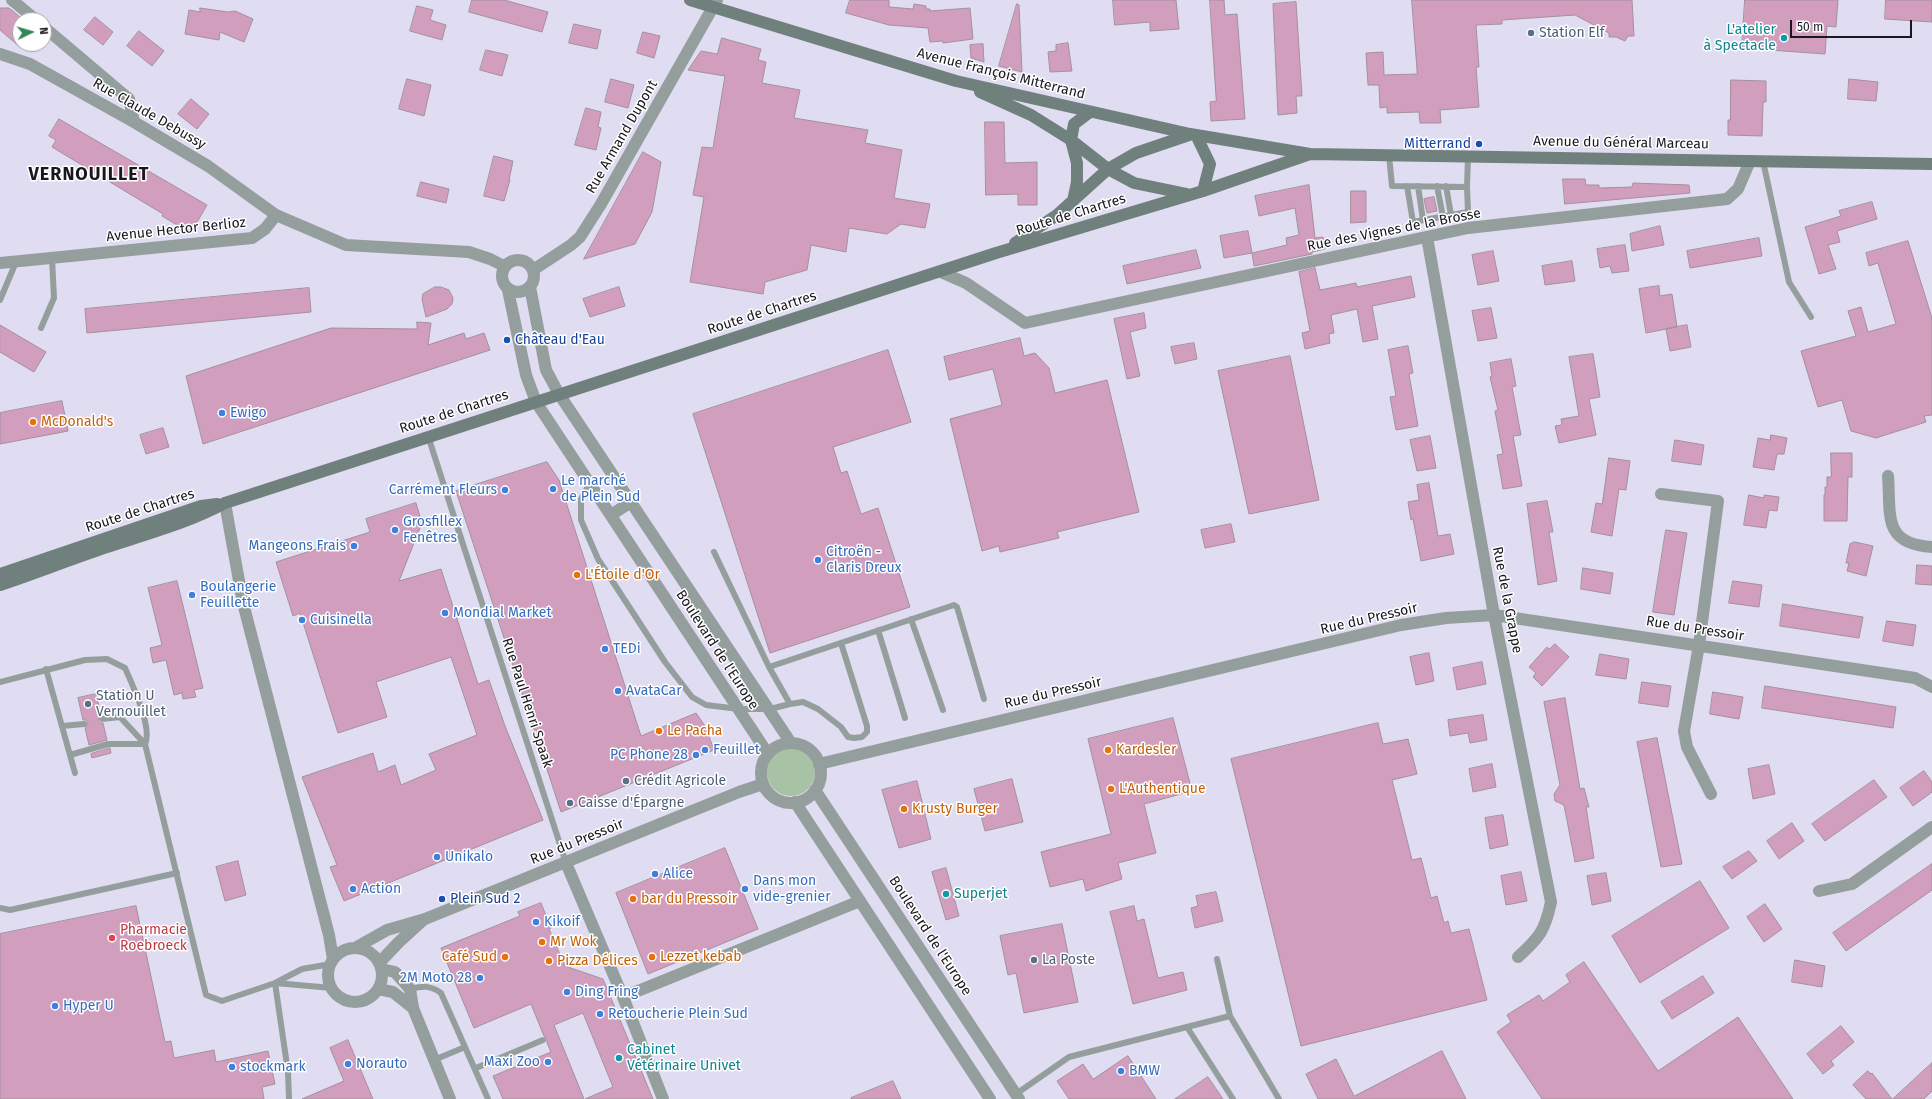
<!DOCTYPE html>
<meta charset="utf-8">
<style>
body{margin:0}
#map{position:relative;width:1932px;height:1099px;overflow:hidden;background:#e0dcf1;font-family:"Fira Sans",sans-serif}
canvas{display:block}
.north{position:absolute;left:12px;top:12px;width:40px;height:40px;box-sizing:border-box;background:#fff;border:1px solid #a3a2a5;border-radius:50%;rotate:85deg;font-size:11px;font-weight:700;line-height:16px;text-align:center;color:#18171e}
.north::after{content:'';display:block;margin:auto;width:14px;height:18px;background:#358657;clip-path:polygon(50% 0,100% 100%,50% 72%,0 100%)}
.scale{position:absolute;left:1790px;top:20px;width:122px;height:18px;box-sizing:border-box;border:2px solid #18171e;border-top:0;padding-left:5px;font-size:12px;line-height:14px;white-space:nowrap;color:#18171e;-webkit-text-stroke:3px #fff;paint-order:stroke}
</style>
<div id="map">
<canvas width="1932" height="1099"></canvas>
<div class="north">N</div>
<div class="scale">50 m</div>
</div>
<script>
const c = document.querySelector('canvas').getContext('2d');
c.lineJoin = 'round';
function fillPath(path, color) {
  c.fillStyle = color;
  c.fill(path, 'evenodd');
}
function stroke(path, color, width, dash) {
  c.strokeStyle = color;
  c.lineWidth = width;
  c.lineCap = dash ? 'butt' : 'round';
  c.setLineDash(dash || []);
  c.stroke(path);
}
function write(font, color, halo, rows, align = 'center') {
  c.font = font + ' "Fira Sans",sans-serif';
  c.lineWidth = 3;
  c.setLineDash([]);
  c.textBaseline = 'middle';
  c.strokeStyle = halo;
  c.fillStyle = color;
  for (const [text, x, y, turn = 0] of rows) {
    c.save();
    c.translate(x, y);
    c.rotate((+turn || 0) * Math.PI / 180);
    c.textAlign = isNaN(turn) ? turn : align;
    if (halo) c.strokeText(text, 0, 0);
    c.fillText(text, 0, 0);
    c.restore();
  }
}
fillPath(new Path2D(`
 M767 772a24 24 0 1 1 48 0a24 24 0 1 1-48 0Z`), '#a8c2a6');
const building = new Path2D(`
 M472 0H504L548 12 542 32 469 12Z
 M850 0H889V7L913 9 914 4 926 6V9H930V11L970 8 973 39 943 43V41L930 42 928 28 889 25 846 13Z
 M1113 0H1176L1179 29 1150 31V22L1115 25Z
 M1210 0H1224L1225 15 1237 14 1245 119 1211 121 1210 102 1216 101Z
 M1412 0H1632L1634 36H1628L1625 41 1616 37H1609V33L1575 15 1502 20V24L1476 25 1479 67H1476L1479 107 1440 110 1441 123H1420L1419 112 1387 113V107L1380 108 1379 85H1368L1366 53 1383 52 1384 75 1417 74Z
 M1745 0H1838L1836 27 1827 26 1825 54 1742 48Z
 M1886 0H1932V22L1885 19Z
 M1296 2 1302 96H1296L1297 113 1278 115 1273 4Z
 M1017 4 1019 5 1022 72 999 66Z
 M417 6 433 10 430 20 446 25 442 40 410 31Z
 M0 8H9L20 17V47L0 30Z
 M200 8 228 12 235 11 253 19 244 42 220 32 219 40 185 34 189 10 200 12Z
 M95 17 113 32 103 45 84 30Z
 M574 24 601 30 597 49 569 43Z
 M139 31 164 51 152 66 127 46Z
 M643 32 660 36 654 58 637 53Z
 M722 38 761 49 758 60 766 62 762 83 800 90 794 118 868 130 865 143 902 150 894 198 930 204 925 228 901 224 887 234 849 228 846 252 811 245 807 270 765 282 763 294 690 282 704 197 693 195 702 147 713 148 725 76 688 70 701 51 717 54Z
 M1068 43 1072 71 1050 72 1048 52 1056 51V45Z
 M983 44 984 62 971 58 970 45Z
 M486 50 508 55 502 76 480 70Z
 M407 79 431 85 424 116 399 109Z
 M611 79 634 85 628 108 605 102Z
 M1849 79 1878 82 1876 101 1848 99Z
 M1731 80 1766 81V102H1763L1762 136 1728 135V120H1730Z
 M191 99 209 114 197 129 178 114Z
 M586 108 601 112 598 127 601 128 596 150 575 145Z
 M59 119 207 205 192 231 189 229 187 231 162 216 163 214 52 147 56 140 49 136Z
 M985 122H1004L1005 163 1037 162V205H1018V194L986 195Z
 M643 152 661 162 652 212 635 244 584 259Z
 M494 156 513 161 509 180H510L504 201 484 196Z
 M1563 179H1585L1586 185H1599V188L1632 187 1633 183 1689 185 1690 193 1565 204Z
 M421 182 449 189 446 203 417 196Z
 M1309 185 1315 238 1323 237 1325 249 1312 252V254L1254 266 1252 253 1287 245 1286 238 1299 235 1295 208 1259 216 1255 196Z
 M1351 191H1366V222L1351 223Z
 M1434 197 1437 211 1427 213 1424 199Z
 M1872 202 1877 219 1837 231 1840 242 1828 245 1836 269 1819 274 1805 227 1841 216 1839 211Z
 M1660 226 1664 245 1632 251 1630 234Z
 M1248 231 1252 253 1224 258 1220 236Z
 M1759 238 1762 256 1690 268 1687 251Z
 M1908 241 1932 318V415L1924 416 1926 422 1876 438 1851 431 1842 400 1818 407 1801 351 1856 336 1848 311 1861 307 1868 332 1896 324 1878 263 1869 266 1866 253Z
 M1625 245 1629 271 1612 273 1610 266 1600 268 1597 249Z
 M1196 250 1201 268 1127 284 1123 266Z
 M1493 251 1499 281 1478 285 1472 255Z
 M1572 261 1575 281 1545 285 1542 266Z
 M1315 268 1320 290 1356 283 1357 287 1411 276 1415 297 1372 306 1378 339 1363 342 1357 309 1331 315 1334 333 1329 334 1330 343 1305 349 1302 333 1310 331 1299 272Z
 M1659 286 1660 296 1672 294 1677 327 1646 333 1639 289Z
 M435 287H441L449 290 453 298 452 304 447 309 426 317 422 299 423 294Z
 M619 287 625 306 590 317 583 299Z
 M309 288 311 312 87 333 85 309Z
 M1491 308 1497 338 1478 341 1472 311Z
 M1144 313 1146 328 1130 332 1140 376 1127 379 1114 319Z
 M417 322 431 323 428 345 464 333 466 339 484 333 490 350 203 444 186 376 331 328 417 329Z
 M0 325 46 352 34 372 0 352Z
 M1687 325 1691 347 1670 351 1666 329Z
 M1020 338 1024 356 1035 353 1049 368 1055 393 1107 380 1139 512 1057 532 1059 538 1000 552 999 546 982 551 950 419 1002 405 993 369 949 380 944 357Z
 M1194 343 1197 359 1175 364 1171 347Z
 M1408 346 1413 373 1409 374 1418 426 1396 430 1390 397 1396 396 1388 350Z
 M888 350 911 422 833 447 841 473 847 471 861 514 878 508 910 607 770 653 693 414Z
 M1593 354 1600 397 1589 399 1596 435 1559 443 1555 426 1562 425 1561 419 1579 416 1569 357Z
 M1290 356 1319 500 1249 514 1218 371Z
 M1511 359 1516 386 1512 387 1521 435 1513 436 1522 486 1503 489 1497 455 1503 454 1495 411 1498 410 1490 377 1492 376 1490 363Z
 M62 401 68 431 0 444V413Z
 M163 428 169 447 146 454 140 435Z
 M1771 435 1787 438 1784 454H1777L1774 470 1753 467 1758 438 1770 440Z
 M1430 436 1436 468 1417 471 1410 440Z
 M1675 440 1704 445 1701 465 1672 461Z
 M1831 453H1852V477H1848L1847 521H1824V495H1825V487H1827V477H1831Z
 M1609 458 1630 461 1626 490 1619 489 1612 536 1591 532 1596 503 1602 504Z
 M547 462 559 480 641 736 696 713 705 726 714 750 561 812 456 491Z
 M1429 483 1438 536 1450 534 1454 554 1421 561 1413 519 1411 520 1408 502 1419 500 1417 485Z
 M1749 495 1764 498V495L1779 497 1777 511 1769 510 1766 528 1744 525Z
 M1547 501 1553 532H1549L1557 581 1538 585 1527 504Z
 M416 503 422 523 399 581 441 569 478 684 489 680 505 726 543 820 344 901 330 867 337 865 302 777 373 753 378 772 395 765 401 785 436 770 429 754 477 735 451 657 376 682 387 717 338 733 300 613 293 616 276 562 370 532 366 519Z
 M1231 524 1235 542 1205 548 1201 530Z
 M1666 530 1687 533 1674 615 1653 612Z
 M1855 542 1873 546 1866 576 1847 571 1849 563H1846L1850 544Z
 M1917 565 1932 566V585L1916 584Z
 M1583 568 1613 573 1610 594 1581 589Z
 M177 581 203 688 194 690 196 697 183 699 182 693 174 695 166 660 153 663 150 648 162 645 148 588Z
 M1733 581 1762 585 1759 607 1729 603Z
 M1783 604 1863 617 1859 638 1780 626Z
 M1887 621 1916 625 1913 646 1883 641Z
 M1555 644 1569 657 1542 686 1533 677 1536 673 1529 667 1547 647 1549 649Z
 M1429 653 1434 681 1416 685 1410 657Z
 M1600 654 1629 659 1626 679 1596 675Z
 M1482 662 1486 684 1457 690 1453 668Z
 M1642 682 1671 686 1668 707 1639 703Z
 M1765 686 1896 707 1893 728 1762 708Z
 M1713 692 1743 697 1739 719 1710 714Z
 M96 694 101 715 98 720 100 723H103L107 740 89 745 85 728 88 723 86 720H83L78 698Z
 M1565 698 1580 789 1584 788 1589 807H1586L1594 858 1575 862 1564 805 1555 801 1554 794 1560 785 1544 702Z
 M1483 715 1487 740 1470 743 1468 733 1450 736 1448 720Z
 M1173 718 1192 791 1144 804 1156 853 1118 863 1122 879 1086 891 1083 879 1050 887 1041 852 1111 834 1088 739Z
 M1378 723 1383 744 1408 739 1417 774 1392 780 1412 860 1421 858 1431 898 1437 896 1444 923 1448 921 1451 933 1469 929 1487 1000 1301 1046 1231 759Z
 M1657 738 1682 864 1661 867 1637 742Z
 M110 748 111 753 92 758 91 754Z
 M1492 764 1496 787 1473 792 1469 769Z
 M1769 765 1775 794 1753 799 1748 769Z
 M1924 771 1932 782V792L1913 806 1900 788Z
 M1012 779 1023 822 985 831 974 789Z
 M1874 780 1887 797 1825 841 1812 824Z
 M917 781 931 839 899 848 882 790Z
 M1503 815 1508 845 1490 849 1485 818Z
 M1792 823 1804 841 1779 859 1767 841Z
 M725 848 758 929 648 974 616 893Z
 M1749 851 1757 861 1732 879 1723 867Z
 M238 861 246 895 225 901 216 867Z
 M1932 864V890L1846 951 1833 933Z
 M946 868 959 916 946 920 932 872Z
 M1521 872 1527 901 1506 905 1501 876Z
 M1606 873 1611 901 1592 905 1587 876Z
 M1700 881 1729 928 1640 983 1612 936Z
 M1216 892 1223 921 1195 928 1191 908 1198 906 1196 896Z
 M541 903 551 928 549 929 565 966 603 979 653 1099H585L613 1087 583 1013 554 1025 584 1099H503L493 1076 551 1052 547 1043V1039L544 1036 531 1004 474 1028 441 948 520 916 518 912Z
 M1765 904 1782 929 1764 942 1747 917Z
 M136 906 165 1042 171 1041 174 1058 214 1050 216 1062 268 1051 275 1084 262 1087 264 1099H0V934Z
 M1134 906 1137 921 1144 919 1158 978 1183 972 1187 990 1133 1004 1110 912Z
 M1062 924 1078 1002 1024 1013 1016 973 1008 975 1000 936Z
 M1795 960 1825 966 1822 987 1792 982Z
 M1584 962 1658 1071 1738 1017 1793 1099H1542L1497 1032 1511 1022 1507 1015 1518 1008 1539 995 1543 1001 1570 982 1566 975Z
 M1703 976 1714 993 1672 1019 1661 1002Z
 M1841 1026 1854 1042 1831 1061 1834 1065 1823 1074 1807 1054Z
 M348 1040 373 1099H302L344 1081 330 1048Z
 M1442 1051 1466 1099H1318L1306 1074 1336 1059 1354 1096Z
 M1128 1056 1156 1099H1069L1057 1081 1083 1064 1093 1079Z
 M1932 1063V1091L1924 1099H1893Z
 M1868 1071 1871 1074 1872 1073 1892 1099H1866L1853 1085Z
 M1208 1077 1223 1099H1175Z
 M893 1081 901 1099H852L851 1098Z`);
fillPath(building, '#d19ebe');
stroke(building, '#a4909c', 1);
stroke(new Path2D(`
 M1389 155 1392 186 1467 187 1468 156
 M1763 161 1789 282 1811 317
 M1407 186 1413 222 1468 212 1467 187
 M1418 186 1423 220
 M1437 186 1443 217
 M1446 186 1451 215
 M0 300 16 262
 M41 328 54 298 52 258
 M428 436 566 863
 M590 483 581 499V520L598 559 665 662 692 697 706 705 739 709H770L790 704 769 667 714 552
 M911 619 943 710
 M878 630 905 718
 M769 667 954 605 957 607 984 699
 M46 669 75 773
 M0 682 85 660 107 659 125 668C132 684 153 728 145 744L206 995 222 1001 275 983 302 969 331 964
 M790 704 803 702 818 709 841 727 848 737 854 738 862 737 867 732V726L841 643
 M102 719 120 717 145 744
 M62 726 84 724
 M70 755 108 744H145
 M0 908 10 910 177 873
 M1217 959 1230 1016
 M275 983 288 1072 289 1099
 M275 983 332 988
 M410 989C423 986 430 985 441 993L465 1047
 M1187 1027 1233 1099
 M434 1060 465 1047 488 1099
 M476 1068 543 1040
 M1016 1094 1069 1057 1230 1016 1279 1099`), '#949f9d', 6);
stroke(new Path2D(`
 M12 0 36 20
 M44 27 129 99 134 122
 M0 54 30 64 134 122 208 166 276 215 346 245 469 252 490 259 504 266
 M1427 237 1494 615 1551 902C1545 931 1539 938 1518 957
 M0 263 252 238 265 229 276 215
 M941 272 966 283 1025 323 1468 228 1727 199 1738 189 1750 161
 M1888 476C1891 515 1882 544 1932 547
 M1661 494 1718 501 1699 645 1684 731 1687 747 1711 794
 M225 503 243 603 329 935 333 959
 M819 764 1401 625 1446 618 1494 615 1915 678 1932 687
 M566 863 623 997 663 1099
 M1819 891 1852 884 1932 827
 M355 948 387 930 425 919 739 792 763 784
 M328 975a27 27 0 1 1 54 0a27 27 0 1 1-54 0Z
 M379 963 399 942 422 921
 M381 969 395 972 410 989 413 1008 450 1099
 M378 989 393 992 413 1008
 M623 997 860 901`), '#949f9d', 12);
stroke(new Path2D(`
 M502 276a16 16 0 1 1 32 0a16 16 0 1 1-32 0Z
 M533 270 571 245 580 237 601 204 717 0
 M530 287 546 370 559 394 791 743
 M508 290 526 375 536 402 768 754
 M611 515 631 502
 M761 773a30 30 0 1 1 60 0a30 30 0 1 1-60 0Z
 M815 790 1019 1099
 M795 802 990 1099`), '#949f9d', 12);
stroke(new Path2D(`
 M690 0 956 81 1190 134 1310 154 1932 164
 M980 92 1031 115 1071 140 1108 169 1134 183 1187 194
 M1196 135 1210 164 1203 191
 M1073 201 1077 182V163L1071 140 1074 124 1090 112
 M1015 243 1057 215 1108 169 1136 153 1189 135
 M0 574 201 506 217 504
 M0 585C36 573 71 559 107 547 147 534 188 523 225 503L996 253 1203 191 1310 154`), '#70807d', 12);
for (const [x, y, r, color] of [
 [1531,33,4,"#5c6f8a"],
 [1784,38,4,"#0f9aa8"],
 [1479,144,4,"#1a4fb4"],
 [507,340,4,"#1a4fb4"],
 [222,413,4,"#3f7fe0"],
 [33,422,4,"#e8710a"],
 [553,489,4,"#3f7fe0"],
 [505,490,4,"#3f7fe0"],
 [395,530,4,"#3f7fe0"],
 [354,546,4,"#3f7fe0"],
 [818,560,4,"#3f7fe0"],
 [577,575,4,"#e8710a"],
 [192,595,4,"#3f7fe0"],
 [445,613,4,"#3f7fe0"],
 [302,620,4,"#3f7fe0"],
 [605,649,4,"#3f7fe0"],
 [618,691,4,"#3f7fe0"],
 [88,704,4,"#5c6f8a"],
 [659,731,4,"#e8710a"],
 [705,750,4,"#3f7fe0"],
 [1108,750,4,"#e8710a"],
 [696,755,4,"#3f7fe0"],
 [626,781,4,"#5c6f8a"],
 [1111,789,4,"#e8710a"],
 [570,803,4,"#5c6f8a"],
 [904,809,4,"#e8710a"],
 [437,857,4,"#3f7fe0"],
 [655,874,4,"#3f7fe0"],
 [353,889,4,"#3f7fe0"],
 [745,889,4,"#3f7fe0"],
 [946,894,4,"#0f9aa8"],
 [442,899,4,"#1a4fb4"],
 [633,899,4,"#e8710a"],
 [536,922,4,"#3f7fe0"],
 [112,938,4,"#e0444e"],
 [542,942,4,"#e8710a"],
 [505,957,4,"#e8710a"],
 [652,957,4,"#e8710a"],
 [1034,960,4,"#5c6f8a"],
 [549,961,4,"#e8710a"],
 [480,978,4,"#3f7fe0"],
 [567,992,4,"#3f7fe0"],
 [55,1006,4,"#3f7fe0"],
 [600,1014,4,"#3f7fe0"],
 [619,1058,4,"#0f9aa8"],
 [548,1062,4,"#3f7fe0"],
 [348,1064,4,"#3f7fe0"],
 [232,1067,4,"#3f7fe0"],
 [1121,1071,4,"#3f7fe0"]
]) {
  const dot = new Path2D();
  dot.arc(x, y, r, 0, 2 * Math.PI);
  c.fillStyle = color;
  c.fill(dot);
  stroke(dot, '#fff', 1.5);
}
write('14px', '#0d838f', '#fff', [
 ["L'atelier",1776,30,"right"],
 ["à Spectacle",1776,46,"right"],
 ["Superjet",954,894],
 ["Cabinet",627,1050],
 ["Vétérinaire Univet",627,1066]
], 'left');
write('14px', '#4e5e75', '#fff', [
 ["Station Elf",1539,33],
 ["Station U",96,696],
 ["Vernouillet",96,712],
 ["Crédit Agricole",634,781],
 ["Caisse d'Épargne",578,803],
 ["La Poste",1042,960]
], 'left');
write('14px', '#18171e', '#fff', [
 ["Avenue François Mitterrand",1001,74,14],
 ["Rue Claude Debussy",149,114,30],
 ["Rue Armand Dupont",622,137,-60],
 ["Avenue du Général Marceau",1621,143,1],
 ["Route de Chartres",1071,215,-17],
 ["Avenue Hector Berlioz",176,230,-6],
 ["Rue des Vignes de la Brosse",1394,230,-11],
 ["Route de Chartres",762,313,-18],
 ["Route de Chartres",454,412,-18],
 ["Route de Chartres",140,511,-18],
 ["Rue de la Grappe",1507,600,79],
 ["Rue du Pressoir",1369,619,-13],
 ["Rue du Pressoir",1695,629,9],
 ["Boulevard de l'Europe",717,650,57],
 ["Rue du Pressoir",1053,693,-13],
 ["Rue Paul Henri Spaak",527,703,72],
 ["Rue du Pressoir",577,842,-22],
 ["Boulevard de l'Europe",930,936,57]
]);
write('14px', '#164399', '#fff', [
 ["Mitterrand",1471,144,"right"],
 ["Château d'Eau",515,340],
 ["Plein Sud 2",450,899]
], 'left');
write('14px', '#366cbe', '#fff', [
 ["Ewigo",230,413],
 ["Le marché",561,481],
 ["de Plein Sud",561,497],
 ["Carrément Fleurs",497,490,"right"],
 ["Grosfillex",403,522],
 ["Fenêtres",403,538],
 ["Mangeons Frais",346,546,"right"],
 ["Citroën -",826,552],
 ["Claris Dreux",826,568],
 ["Boulangerie",200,587],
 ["Feuillette",200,603],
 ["Mondial Market",453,613],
 ["Cuisinella",310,620],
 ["TEDi",613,649],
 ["AvataCar",626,691],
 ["Feuillet",713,750],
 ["PC Phone 28",688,755,"right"],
 ["Unikalo",445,857],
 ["Alice",663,874],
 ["Dans mon",753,881],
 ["vide-grenier",753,897],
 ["Action",361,889],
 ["Kikoif",544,922],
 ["2M Moto 28",472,978,"right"],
 ["Ding Fring",575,992],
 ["Hyper U",63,1006],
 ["Retoucherie Plein Sud",608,1014],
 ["Maxi Zoo",540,1062,"right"],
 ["Norauto",356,1064],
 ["stockmark",240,1067],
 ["BMW",1129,1071]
], 'left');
write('14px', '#c56008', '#fff', [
 ["McDonald's",41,422],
 ["L'Étoile d'Or",585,575],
 ["Le Pacha",667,731],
 ["Kardesler",1116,750],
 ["L'Authentique",1119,789],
 ["Krusty Burger",912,809],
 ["bar du Pressoir",641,899],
 ["Mr Wok",550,942],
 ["Café Sud",497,957,"right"],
 ["Lezzet kebab",660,957],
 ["Pizza Délices",557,961]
], 'left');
write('14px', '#be3a42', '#fff', [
 ["Pharmacie",120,930],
 ["Roebroeck",120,946]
], 'left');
c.letterSpacing = '1px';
write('bold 18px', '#18171e', '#fff', [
 ["VERNOUILLET",89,175]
]);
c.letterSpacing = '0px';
</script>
